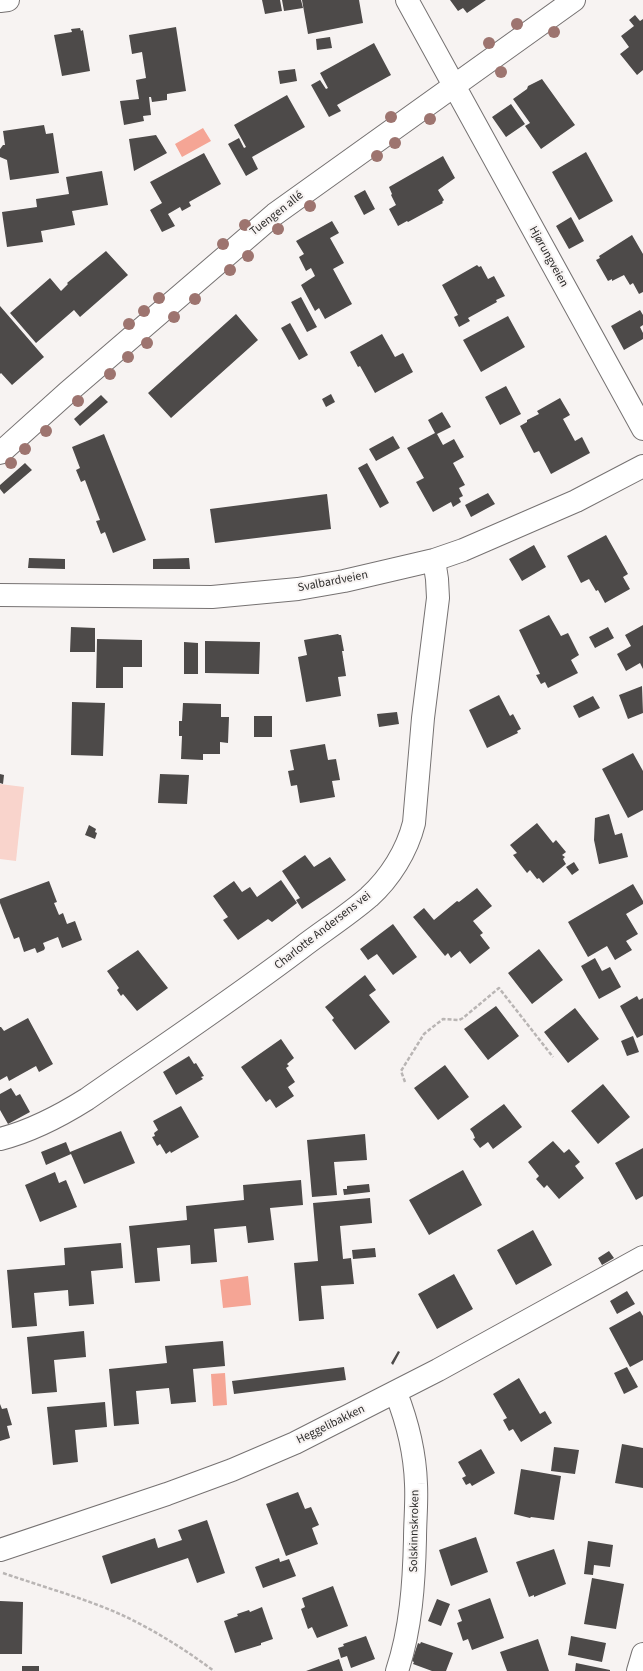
<!DOCTYPE html>
<meta charset="utf-8">
<style>
body{margin:0}
canvas{display:block;background:#f7f3f2}
</style>
<canvas width="643" height="1671"></canvas>
<script>
const c = document.querySelector('canvas').getContext('2d');
c.lineJoin = 'round';
function fillPath(path, color) {
  c.fillStyle = color;
  c.fill(path, 'evenodd');
}
function stroke(path, color, width, dash) {
  c.strokeStyle = color;
  c.lineWidth = width;
  c.lineCap = dash ? 'butt' : 'round';
  c.setLineDash(dash || []);
  c.stroke(path);
}
function write(font, color, halo, rows, align = 'center') {
  c.font = font + ' "Source Sans 3",sans-serif';
  c.lineWidth = 4;
  c.setLineDash([]);
  c.textBaseline = 'middle';
  c.strokeStyle = halo;
  c.fillStyle = color;
  for (const [text, x, y, turn = 0] of rows) {
    c.save();
    c.translate(x, y);
    c.rotate((+turn || 0) * Math.PI / 180);
    c.textAlign = isNaN(turn) ? turn : align;
    if (halo) c.strokeText(text, 0, 0);
    c.fillText(text, 0, 0);
    c.restore();
  }
}
fillPath(new Path2D(`
 M0 784 24 787 16 861 0 859Z`), '#f9d4cc');
fillPath(new Path2D(`
 M203 128 211 141 182 157 175 144Z
 M248 1276 251 1305 223 1308 220 1280Z
 M225 1373 227 1405 213 1406 211 1374Z`), '#f5a595');
fillPath(new Path2D(`
 M262 0H280L282 11 265 14Z
 M282 0H301L303 8 284 11Z
 M302 0H359L363 23 308 34Z
 M450 0H486L467 13 463 8 458 11Z
 M635 15 640 21 643 19V70L637 75 620 54 629 47 621 36 634 26 629 20Z
 M176 27 186 91 167 94V100L152 102 151 97H149L151 115 143 116 144 121 124 125 120 101 139 99 136 80 146 78 142 52 132 54 129 35Z
 M80 28 81 31 83 30 90 71 62 76 54 35 72 32 71 29Z
 M330 37 332 48 317 50 316 39Z
 M374 43 391 75 337 105 341 111 329 117 311 85 320 80 326 89 328 88 320 73Z
 M295 69 297 81 280 84 278 71Z
 M542 79 575 125 541 149 525 126 530 123 513 99 527 89 528 86Z
 M287 95 305 127 252 157 258 169 246 176 228 144 239 138 244 148 246 147 234 125Z
 M511 104 525 124 506 137 492 117Z
 M44 125 46 134 53 133 59 173 10 180 7 160 0 157V149L3 145H5L3 131Z
 M156 135 167 153 134 171 129 139Z
 M586 152 613 201 579 220 552 172Z
 M204 153 221 184 189 202 191 206 182 211 180 207 168 214 175 226 162 232 150 210 162 203 150 182Z
 M443 156 455 178 438 190 444 200 442 202 443 203 408 222 407 221 398 226 389 209 396 205 391 195 392 194 389 187Z
 M102 171 108 205 72 211 75 225 41 231 43 242 7 247 2 212 37 207 36 199 69 194 66 177Z
 M365 190 375 209 364 215 354 196Z
 M571 217 584 241 569 249 556 226Z
 M332 221 339 233 330 238 344 263 333 269 352 304 325 319 319 308 315 311 301 285 315 276 311 268 306 271 299 257 304 254 296 241Z
 M632 235 643 254V292L639 294 633 283 630 285 624 275 612 281V279L608 281 596 260 600 258 599 256Z
 M106 251 128 275 80 317 74 310 36 343 10 313 50 278 61 291 68 284 67 283Z
 M477 265 479 267 481 266 488 279 494 276 505 296 496 300 497 302 468 318 470 321 459 327 454 317 458 315 442 285Z
 M301 297 317 327 307 332 291 302Z
 M0 306 44 357 12 385 1 373 0 374Z
 M640 310 643 315V325L640 327 643 333V339L624 350 611 326Z
 M236 314 258 340 171 418 148 393Z
 M508 316 525 347 481 372 463 340Z
 M290 323 308 355 299 360 281 328Z
 M382 334 395 357 403 353 413 372 375 393 360 366 358 367 350 352Z
 M506 386 521 414 500 425 485 397Z
 M331 394 335 402 326 407 322 399Z
 M101 395 108 402 80 426 74 419Z
 M560 398 570 415 563 419 575 441 582 437 590 453 551 474 539 451 534 453 520 426 527 422V420L539 414 537 411Z
 M442 412 451 427 437 434 443 445 454 439 464 457 453 463 465 485 459 488 463 496 459 498 461 502 453 507 451 502 433 512 416 482 424 478 407 448 435 433 428 420Z
 M104 434 146 540 113 553 105 532 101 534 96 521 100 520 85 480 81 482 76 470 80 468 72 447Z
 M393 436 400 448 376 461 369 449Z
 M25 463 32 470 4 494 0 489V485Z
 M367 463 389 503 380 508 358 468Z
 M488 493 495 504 471 517 465 505Z
 M327 494 331 529 215 543 210 509Z
 M606 535 628 574 623 577 630 589 605 603 598 590 596 591 589 579 581 583 567 556Z
 M534 545 546 567 522 581 509 559Z
 M29 558 65 559V569L28 568Z
 M189 558 190 569H153V559Z
 M549 615 561 636 568 633 579 655 571 660 578 673 548 688 545 682 541 684 536 675 540 674 519 630Z
 M643 625V669L640 663 626 671 617 654 631 646 625 635Z
 M71 627 95 628V652H70Z
 M608 627 614 638 595 648 589 637Z
 M338 634 339 635H341L344 651H342L346 676 338 677 341 696 306 702 298 657 307 655 304 640Z
 M97 639 142 640V667H123V688H96Z
 M205 641 260 642 259 674 205 673Z
 M184 642 198 643V674H184Z
 M642 686 643 713 628 719 619 695Z
 M499 695 510 716 513 714 521 729 517 731 518 733 487 748 469 710Z
 M593 696 600 708 579 718 573 706Z
 M72 702 105 703 103 756 71 755Z
 M183 703 221 704V717H229L228 743 220 742V754H203V760L181 759 182 736H179V721H182Z
 M397 712 399 724 379 727 377 714Z
 M254 716H272V737H254Z
 M325 744 328 760 336 759 340 780 332 781 335 797 300 803 297 785 291 786 288 771 294 770 290 750Z
 M633 753 643 771V810L628 818 602 769Z
 M0 774 4 775 3 784 0 783Z
 M160 774 189 775 187 804 158 803Z
 M609 814 615 835 622 833 628 857 599 864 594 840 595 818Z
 M537 823 553 843 556 840 566 852 562 855 565 857 563 859 566 864 543 883 539 878 537 879 530 870 527 873 513 855 517 853 510 845Z
 M89 825 96 829 95 832 97 833 95 839 85 835Z
 M305 855 314 867 330 857 346 880 302 909 296 900 300 898 282 871Z
 M574 862 579 870 572 875 566 867Z
 M281 880 297 903 272 922 268 919 238 940 223 920 228 917 213 896 234 881 242 892 250 887 257 897Z
 M49 881 57 902 54 903 59 915 63 913 67 924 75 921 82 940 62 948 58 937 43 943 45 948 44 950 37 953 35 948 24 952 19 937 14 939 0 903V899Z
 M633 884 643 901V904L626 914 638 934 626 941 632 950 615 960 607 946 588 957 568 922Z
 M477 888 492 906 473 921 483 933 480 935 490 948 470 964 460 951 451 958 448 953 445 956 413 917 424 908 434 920 457 901 459 902Z
 M393 924 417 957 393 975 377 954 368 960 360 949Z
 M539 949 563 980 532 1004 508 973Z
 M138 950 168 988 137 1011 123 994 121 996 117 990 119 988 107 971Z
 M595 958 602 971 610 967 621 987 599 999 581 966Z
 M365 975 376 990 369 995 390 1022 355 1050 332 1020 334 1018 325 1007Z
 M637 996 639 1000 643 998V1035L637 1038 620 1006Z
 M496 1006 519 1036 488 1060 464 1029Z
 M575 1008 599 1039 568 1063 544 1032Z
 M28 1018 53 1064 39 1072 36 1066 9 1081 7 1076 0 1080V1027H1L4 1031Z
 M633 1036 639 1052 627 1056 621 1041Z
 M281 1039 294 1058 287 1064 289 1066 286 1068 295 1082 288 1087 294 1096 276 1108 270 1099 266 1102 241 1067Z
 M189 1056 194 1064 196 1063 204 1076 201 1077 203 1079 176 1095 163 1072Z
 M445 1065 469 1097 438 1120 414 1088Z
 M603 1084 630 1117 598 1144 571 1111Z
 M11 1088 16 1096 20 1094 30 1112 8 1124 0 1110V1094Z
 M504 1104 522 1127 493 1149 488 1142 480 1148 473 1139 475 1138 473 1133 470 1129Z
 M181 1106 199 1137 171 1153 170 1151 166 1154 160 1144 157 1146 152 1137 155 1136 154 1133 158 1130 153 1121Z
 M121 1131 135 1163 84 1184 71 1154 46 1165 41 1152 66 1142 70 1152Z
 M365 1134 367 1160 334 1162 337 1195 312 1197 307 1140Z
 M553 1141 564 1153 569 1149 580 1162 575 1166 584 1178 559 1199 547 1185 544 1188 536 1179 539 1176 528 1162Z
 M643 1148V1196L636 1200 615 1163Z
 M463 1170 482 1205 429 1235 409 1200Z
 M55 1172 59 1183 66 1180 77 1207 40 1222 25 1185Z
 M301 1180 303 1205 270 1208 274 1240 248 1243 246 1226 214 1229 217 1262 191 1264 190 1245 157 1248 160 1281 135 1283 129 1226 187 1220 186 1206 244 1200 243 1185Z
 M369 1184 370 1192 344 1195 343 1189H347V1186Z
 M370 1198 372 1223 340 1226 343 1259 351 1258 354 1284 321 1286 324 1319 299 1321 294 1263 318 1261 313 1203Z
 M533 1230 552 1265 516 1285 497 1250Z
 M121 1243 123 1268 91 1271 94 1304 69 1306 68 1290 34 1293 37 1326 12 1328 7 1270 65 1265 64 1248Z
 M375 1248 376 1257 353 1259 352 1250Z
 M609 1251 614 1258 602 1265 598 1258Z
 M454 1274 473 1309 437 1329 418 1294Z
 M627 1291 635 1304 617 1314 610 1301Z
 M640 1311 643 1316V1360L630 1367 609 1328Z
 M84 1331 86 1357 54 1360 57 1392 32 1394 27 1337Z
 M223 1341 225 1366 193 1369 196 1402 171 1404 169 1388 136 1391 139 1424 114 1426 109 1369 167 1363 165 1346Z
 M398 1351 400 1352 393 1365 391 1363Z
 M344 1367 346 1380 234 1394 232 1381Z
 M627 1367 638 1387 624 1394 614 1373Z
 M519 1378 540 1414 545 1411 552 1423 521 1442 513 1429 509 1431 503 1420 507 1418 493 1394Z
 M105 1402 107 1427 75 1430 78 1462 53 1465 47 1407Z
 M0 1404 2 1409 7 1408 12 1425 7 1426 10 1438 0 1441Z
 M622 1444 643 1448V1488L615 1483Z
 M554 1447 579 1450 575 1474 551 1471Z
 M481 1449 495 1473 472 1486 470 1483 466 1485 462 1478 466 1476 458 1462Z
 M521 1469 561 1476 554 1520 531 1517 530 1518 514 1514Z
 M298 1492 305 1509 311 1507 319 1525 312 1528 318 1544 286 1556 266 1504Z
 M207 1520 225 1573 197 1583 188 1558 111 1584 102 1556 155 1538 158 1548 182 1540 178 1530Z
 M476 1537 488 1572 451 1586 439 1550Z
 M588 1541 613 1545 610 1567 594 1565 593 1575 584 1574Z
 M554 1549 566 1584 534 1597V1595L529 1597 516 1562Z
 M279 1558 280 1562 289 1559 296 1576 263 1588 255 1567Z
 M592 1578 624 1584 616 1629 584 1624Z
 M333 1586 348 1626 317 1638 312 1627 308 1629 301 1609 305 1607 302 1598Z
 M490 1598 504 1638 472 1650 468 1639 463 1641 457 1623 462 1621 458 1610Z
 M437 1599 450 1604 441 1626 428 1621Z
 M0 1601 23 1602 22 1654H0Z
 M262 1607 273 1639 261 1643V1645L235 1653 224 1621 238 1616 237 1614 249 1610 250 1612Z
 M366 1636 375 1659 351 1668 347 1656 341 1658 338 1648 344 1646 343 1644Z
 M571 1636 606 1643 602 1662 568 1655Z
 M538 1639 549 1671H507L500 1652Z
 M421 1642 453 1653 446 1671H432L413 1664 414 1662 412 1661 418 1643 420 1644Z
 M339 1659 343 1671H306Z
 M576 1663 610 1670V1671H575Z
 M22 1666H39V1671H22Z`), '#4d4a49');
const minor = new Path2D(`
 M407 0 643 429
 M0 1 8 0
 M0 453 68 392 275 214 574 0
 M0 595 212 597 298 589 344 581 434 560 463 550 576 501 643 466
 M0 1139C32 1131 60 1116 87 1099 159 1049 231 1001 301 948 323 931 347 916 369 897 390 878 407 851 414 823L423 718 438 598 437 579 434 560
 M396 1393C407 1421 415 1453 416 1484 417 1502 415 1521 415 1539 414 1583 411 1629 397 1671
 M0 1550 167 1494 232 1470 295 1443 438 1370 643 1257
 M638 1671 643 1654`);
stroke(minor, '#767272', 24);
stroke(new Path2D(`
 M405 1082 401 1071 424 1034 443 1019 459 1020 463 1018 499 988 553 1057
 M3 1573C43 1587 84 1598 122 1615 154 1630 186 1650 214 1671`), '#b9b5b4', 2.5, [4, 2]);
stroke(minor, '#fff', 22);
c.fillStyle = '#9d746f';
for (const [x, y] of [
 [517,24],
 [554,32],
 [489,43],
 [501,72],
 [391,117],
 [430,119],
 [395,143],
 [377,156],
 [310,206],
 [245,225],
 [278,229],
 [223,244],
 [248,256],
 [230,270],
 [159,298],
 [195,299],
 [144,311],
 [174,317],
 [129,324],
 [147,343],
 [128,357],
 [110,374],
 [78,401],
 [46,431],
 [25,449],
 [11,463]
]) {
  c.beginPath();
  c.arc(x, y, 6, 0, 2 * Math.PI);
  c.fill();
}
write('12px', '#2d2c2b', '#f7f3f2', [
 ["Tuengen allé",277,214,-38],
 ["Hjørungveien",548,257,61],
 ["Svalbardveien",333,582,-11],
 ["Charlotte Andersens vei",323,931,-38],
 ["Heggelibakken",331,1425,-26],
 ["Solskinnskroken",415,1531,-89]
]);
</script>
